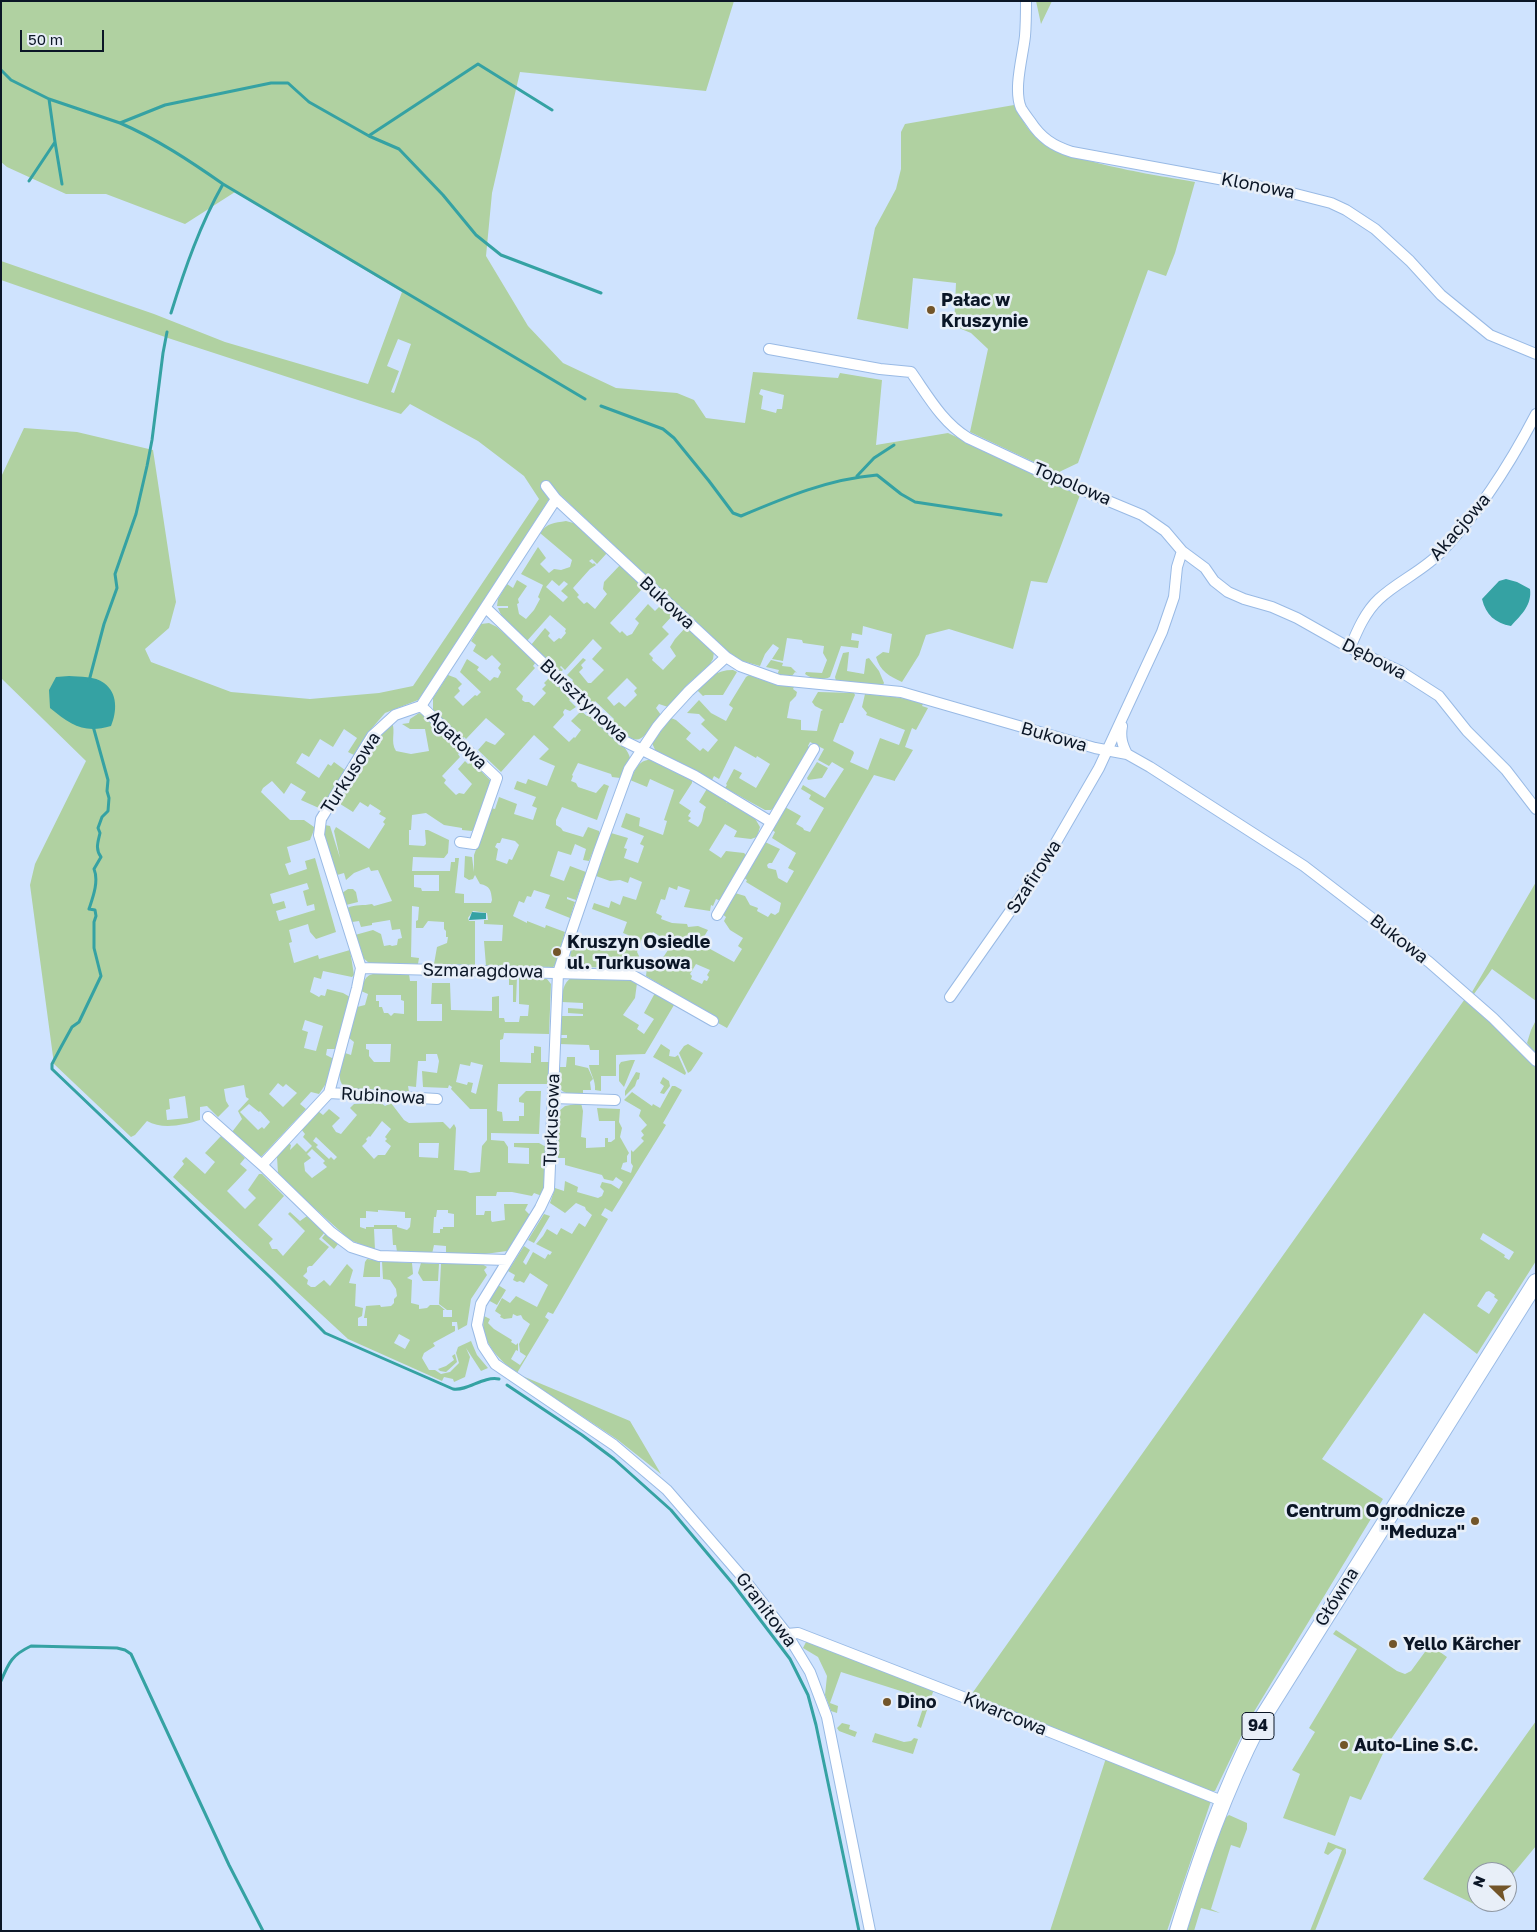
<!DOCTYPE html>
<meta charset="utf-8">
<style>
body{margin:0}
#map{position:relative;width:1537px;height:1932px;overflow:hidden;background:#cfe3fe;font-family:"Golos Text",sans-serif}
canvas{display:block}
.frame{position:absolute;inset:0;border:2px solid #0b1626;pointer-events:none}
.north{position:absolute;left:1467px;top:1862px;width:50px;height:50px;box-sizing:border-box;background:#e8eff8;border:1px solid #9098a4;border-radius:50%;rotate:292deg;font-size:14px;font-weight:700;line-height:20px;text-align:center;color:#0b1626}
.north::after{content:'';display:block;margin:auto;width:18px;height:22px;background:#725529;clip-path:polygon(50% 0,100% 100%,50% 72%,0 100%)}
.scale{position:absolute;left:20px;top:30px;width:84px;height:22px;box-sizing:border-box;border:2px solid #0b1626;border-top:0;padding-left:6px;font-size:15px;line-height:18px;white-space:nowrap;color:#0b1626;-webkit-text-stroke:4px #e8eff8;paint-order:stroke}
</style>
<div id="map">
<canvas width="1537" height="1932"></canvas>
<div class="frame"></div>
<div class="north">N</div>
<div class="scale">50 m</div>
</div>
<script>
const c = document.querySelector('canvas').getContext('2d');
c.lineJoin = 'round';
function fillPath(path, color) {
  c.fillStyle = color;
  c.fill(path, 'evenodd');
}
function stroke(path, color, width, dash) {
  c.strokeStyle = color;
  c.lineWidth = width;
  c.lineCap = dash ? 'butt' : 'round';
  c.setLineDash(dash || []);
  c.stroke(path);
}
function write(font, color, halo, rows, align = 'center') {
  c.font = font + ' "Golos Text",sans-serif';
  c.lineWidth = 5;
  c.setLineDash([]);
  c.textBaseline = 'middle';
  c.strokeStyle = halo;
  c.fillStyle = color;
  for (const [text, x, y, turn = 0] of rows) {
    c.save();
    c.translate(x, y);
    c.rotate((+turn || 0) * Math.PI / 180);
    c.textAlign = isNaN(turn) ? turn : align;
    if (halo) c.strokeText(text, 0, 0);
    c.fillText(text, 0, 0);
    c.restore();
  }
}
fillPath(new Path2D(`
 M1 1H734L706 91 520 72 492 193 486 256 528 326 563 363 616 388 677 393 694 400 706 418 745 423 753 372 838 378 840 373 882 380 876 445 948 433 1080 495 1047 583 1031 581 1013 649 949 629 926 635 919 655 902 682C889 676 880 671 876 657L883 652 889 653 892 634 863 626 862 635 852 633 851 640 859 641 858 648 841 646 830 677C822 681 812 679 805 674L806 672 822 673 827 660 823 653 824 646 803 643 802 640 787 638 783 661 772 659 779 648 773 644 765 654 760 666 735 659 555 490 451 653 418 700 385 713 372 728 354 755 348 752 357 738 344 729 333 747 320 739 309 757 302 753 296 763 319 778 328 764 331 766 334 762 345 770 321 809 301 800 306 792 291 783 284 794 272 781 263 788 261 792 290 820H304L314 827V830L310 840 287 847 291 862 285 864 289 875 307 869 305 861 315 858 336 932 316 939 310 932 308 924 289 930 292 942 289 943 294 963 318 955 319 959 350 950 354 975 352 977 323 971 321 979 314 977 310 992 319 997 321 995 325 996 327 989 343 993 350 997 336 1049H327L326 1055 334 1059 327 1082 319 1094 311 1092 300 1104 306 1109 262 1156H259L232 1132 242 1119 238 1111 249 1099 246 1097 244 1085 224 1089 226 1101 229 1106 218 1117 207 1106 200 1107V1120C184 1125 162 1130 147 1121L135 1135 131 1137 54 1064 30 885 35 864 86 761 1 678V477L24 428 77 432 153 450 176 602 169 628 145 649 151 662 231 692 310 699 379 693 413 686 539 499 524 476 478 441 410 404 401 414 168 338 1 280V261L154 314 225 342 368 384 402 292 235 192 185 224 106 194H66L7 167 1 162ZM398 339 411 344 394 393 391 392 399 371 387 366ZM761 389 784 395 782 409H777L776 413 761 409 763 396 759 394ZM307 883 309 889 303 891 307 906 314 904 315 910 279 921 276 911 286 908 284 901 273 904 270 894ZM305 1020 323 1026 316 1051 304 1048 308 1032 302 1030ZM278 1083 283 1087 286 1084 297 1093 283 1107 269 1094ZM185 1096 188 1118 167 1120 166 1110 170 1109 169 1099ZM249 1104 259 1112 260 1111 270 1122 264 1129 262 1127 258 1130 240 1112Z
 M1036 1H1052L1041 24Z
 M1014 105C1020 114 1025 127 1033 134 1060 162 1156 175 1195 182L1175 253 1166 276 1148 270 1078 463 1057 473 970 432 988 349 971 333 954 326 956 283 913 278 908 329 857 319 875 228 896 189 901 169V132L905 124Z
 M566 521 577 524 607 553 597 564 592 559 589 561 593 564 594 563 596 565 590 569 573 588 579 595 577 597 584 604 587 602 595 609 607 594 603 589 604 582 621 564 644 587 610 623 620 633 622 631 627 636 632 634 639 623 635 619 648 604 655 611 663 603 673 615 662 627 669 634 649 654 653 658 652 660 663 670 676 656 670 647 675 639 687 626 714 652 713 659 710 664 687 685 668 707 659 704 656 708 661 715C639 743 640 749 611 723L614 719 595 701 592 705 571 683 573 680 567 675 583 658 586 660 581 665 583 668 579 672 588 683H591L604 670 592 659 602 648 593 639 565 670 561 666 560 667 563 670 559 673 531 645 545 628 550 633 548 636 554 642 559 638 561 639 566 633 565 631 566 629 550 615 526 642C515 632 503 622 498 608H508V606H497L498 599 507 584 513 588 517 580 527 586 518 599 519 603 517 604 519 614 526 619 534 610 540 599 538 597 543 585 521 574 538 547 546 558 540 564 549 573 554 569 561 570 570 567 572 560 540 533C547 523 554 523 566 521ZM552 580 559 586 564 581 568 584 561 591 568 597 563 602 546 587ZM627 678 637 688 634 691 637 695 625 707 619 702 614 706 607 698Z
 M481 624 489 623 497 627 536 662 533 666 535 668 516 689 523 696 522 700 525 702H529L534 706 546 693 542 689 546 685 544 683 550 677 573 697 569 700 576 707 570 711 565 709 563 712 564 715 553 727 569 742 574 737 575 738 581 730 571 721 581 711 587 716 591 715C602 725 627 744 630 758L620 778 612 777 611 774 578 763 572 775 573 776 571 781 576 783 578 787 596 793 604 784 609 786 597 820 562 807 556 820V825L561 828 563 831 583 837 588 827 599 831 600 834 589 861 583 860 586 849 575 844 571 855 558 851 550 876 564 881 570 866 586 872 576 900 567 897V899L575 902 570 918 545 908 550 895 534 890 531 897 527 896 524 903 519 901 513 916 527 923V921L545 928 546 925 565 932 556 965 553 967 486 966 484 941H502L503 925 484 924V920H488L487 913 473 911 468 918 469 921H475V965L434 964 437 947 447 943 448 937H446V931L444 929V922L428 921 423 928H416V921L418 920 419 907 412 906 411 957 419 958 418 964 369 963 362 957 355 935 373 930 381 934 384 946 390 945 392 946 397 945 398 939 402 938 400 929 392 930 390 920 372 923V925L361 927 359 921 352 922 347 908C356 904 363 906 372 904L374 906 392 901 378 870 371 871 369 867 354 873 346 880 344 873 337 875 324 836 325 825 330 826 340 858 334 831 336 827 369 849 385 824 383 822 386 818 379 814 381 811 370 804 368 807 360 802 353 812 337 802 375 740 392 722C396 732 390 742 396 751L411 754 429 751 425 729H410L402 724 409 723 410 719 419 713 427 716 461 751 458 754 460 757 442 776 446 780 444 783 456 795 459 793 464 794 472 784 458 769 465 761 468 764 472 762 491 781 474 829 472 831 462 830V828L444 825 426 813 412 815 411 830H409V845L424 846 426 844 425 830H428L449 840 448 853 444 858 413 857 412 871H450L451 862H455V858H459L455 893 464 894V903H491L492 900C491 890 490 886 480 884L475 875 473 879 469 880 464 877 465 856 472 857 474 872V855L491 808 495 809 499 797 517 804 514 814 533 820 537 808 532 806 536 797 514 789 517 781 526 784 528 779 547 786 555 766 539 759 549 749 534 735 501 772 478 750 486 741 495 745 505 734 486 718 466 739 464 737 462 740 433 710V698L448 675 456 678 462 684 458 688 460 691 454 697 463 706 475 695 477 696 481 692 460 672 467 659 479 667 477 670 490 681 494 677 498 678 501 672 498 668 501 664 492 655 486 660 473 651 476 645 471 641ZM502 838 515 841 519 845 512 860 509 859 507 864 496 860 498 849 495 847 497 843H500ZM414 875H439V891H422L421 888 414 887Z
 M849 652 847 671 864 674 866 659 869 658 879 671 884 683 883 685 836 681 835 677 843 653Z
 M771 660 783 663 782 666 791 667 797 673 795 672 792 676 777 675 779 670 766 667Z
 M733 670 737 672 723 695H705L703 696 697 690C707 678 716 670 733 670Z
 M749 675 774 684 794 687 793 689 797 692 796 696 790 702 787 718 801 720V730L817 731 821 711 823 710 815 706 812 702 818 692 854 693 855 695 843 723H840L833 741 853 751 854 753 850 762 868 770 880 738 899 745 905 730 866 715 867 713 862 707 865 694 895 697 924 702 922 706 928 708 916 730 912 728 905 747 913 750 895 780V781L874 775 727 1028 718 1023 719 1020 646 976 647 968 655 959 660 962 672 944 653 932 649 939 643 936 637 952 639 956 636 962 632 960 626 968 578 967 571 961 570 952 575 934C594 940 589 954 613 950L611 942 617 944 618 941 625 943 628 935 623 933 627 922 592 909 594 903 609 908 611 901 620 905 623 896 636 900 642 882 630 877 628 883 620 880 610 881 596 876 611 833 628 838 624 848 627 849 624 858 638 863 644 846 640 844 644 836 621 827 626 813 640 818 639 826 663 835 667 821 664 820 674 790 650 779 647 787 630 780C635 770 639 759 651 760L692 779V783L679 803 691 811 688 816 691 818 688 821 698 827C705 819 701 815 706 807L699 802 708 787 727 799 726 803 729 800 753 815 760 827 757 837 751 839 734 837 737 831 725 824 709 850 721 858 726 851 744 853 747 856 721 901 716 899 713 906 711 905 710 911 684 907 690 890 678 886 677 890 669 887 665 900 661 899 656 913 662 916 661 919 672 923 687 924 688 927 698 926 708 930 696 950 698 951 701 944 734 962 742 949 738 946 743 938 730 930 724 921 726 917 722 914 735 893 745 896 750 905 758 908 757 911 768 917 771 913 775 915 779 912 781 903 746 882 747 880 744 878 765 842 780 849 772 863H769L767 865 768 868 776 870 778 878 787 883 794 871 788 868 796 853 772 838 775 832 772 830 785 807 801 816 796 824 803 828 804 830 810 832 824 808 809 799 811 795 801 789 803 785 825 798 844 769 832 762 829 766 818 760 824 749 810 742 808 746 810 748 777 805 771 810H765L725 788 727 785 726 784 734 769 742 773 739 778 756 788 770 764 757 756 756 758 735 746 719 779 714 776 712 780 656 752 652 743 671 718 676 720 691 733 686 739 700 751 703 748 708 752 718 740 701 724 705 720 699 714 687 713 699 700 711 713 726 721 733 708 729 705 730 703 746 677ZM696 964 710 970 707 975 709 977 707 981 704 980 702 984 691 979 692 976 690 974Z
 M817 762 828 768 822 778 808 780 807 778Z
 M1536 882V1001L1492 969 1474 994 1472 992Z
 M348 889H353L356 892 358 902 346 905 342 893Z
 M377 973 409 974 410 981H417V1021H442V1004H431L432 983H450L451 1010 492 1011V997L499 996V1018H504L505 1022H519L520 1016H528L529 1005 519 1004V977L547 979 551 984 549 1034 504 1033 503 1039 500 1040V1062L531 1063V1053H534V1046L541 1047V1062H549L548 1084H498L497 1111 502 1112 503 1121H519V1116H524V1103L519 1102V1098L526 1091H541L539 1134 491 1133V1140L504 1141 508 1147V1163L529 1164V1148L514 1147V1143H539L548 1148 547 1181 542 1196 534 1193 532 1196 512 1192H497L496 1196H476V1215H484L485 1211H491V1220L492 1222 505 1220 504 1204H528L525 1210 531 1216 507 1251 485 1254H446V1246L434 1245 432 1254 397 1252 396 1245H393L392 1229H374L375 1250 350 1240 281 1178 278 1173 277 1157 287 1142 291 1145 290 1150 297 1143 306 1152 312 1146 303 1137 305 1134 301 1129 318 1111 323 1115 329 1109 340 1118 332 1126 336 1132 341 1134 357 1115 350 1108 354 1104 381 1103 385 1106 391 1103 404 1120 409 1123 443 1122 450 1129 454 1124 456 1128 454 1170 466 1171 470 1173 480 1172 482 1146 487 1140V1109H470L451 1089 452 1087 449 1085 448 1088 423 1087 422 1071 437 1073 439 1061 437 1054H426V1061H418L416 1087 408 1086 409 1092 351 1090C333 1085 341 1066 345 1053L351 1055 354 1042 349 1038 357 1007 365 1005 368 994 361 991C364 980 365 975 377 973ZM376 995H401V1000L404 1001V1014L394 1013 391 1016 388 1013H384L382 1007H379V1001H376ZM366 1044H391L390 1062H374L369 1056V1050L366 1049ZM471 1062 483 1065 476 1094 471 1092 473 1083 468 1082 467 1085 456 1082 460 1064 470 1066ZM382 1121 391 1129 385 1137 387 1139 385 1141 391 1146 385 1155H378L374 1159 362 1146 367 1141 366 1139 369 1136 370 1137ZM316 1137 337 1157 334 1160 331 1157 329 1159 316 1147 318 1145 313 1141ZM419 1143H439L438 1158 419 1157ZM312 1149 325 1161 323 1163 327 1167 312 1178 305 1171 304 1163 311 1158 307 1154ZM378 1210 405 1212V1218H411L410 1227 407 1230 397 1227V1225H374V1227H366V1229L360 1227V1218H366V1211L378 1212ZM437 1210H448V1213L454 1214V1227H443V1229H440V1233H433L434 1217H436Z
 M509 977H517L516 1002H513V985H509Z
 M572 977 629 979 637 983 635 998 623 1015 639 1025 637 1029 644 1034 654 1019 644 1013 655 993 674 1005 645 1054 616 1055V1076H601V1091L595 1090C596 1080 590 1074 589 1065H599V1050H590L589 1045 559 1044V1038H567V1035H559L560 1016H583V1014L568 1013V1008L583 1009V1003L562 1002C562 992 563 983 572 977Z
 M1467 996 1536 1061V1261L1477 1354 1424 1313 1322 1459 1383 1499 1249 1720 1215 1791H1210L971 1695ZM1483 1233 1514 1252 1509 1260 1504 1257 1505 1255 1480 1239ZM1489 1291 1495 1295 1494 1297 1498 1300 1489 1314 1477 1306 1486 1292Z
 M1536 1020V1054L1527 1043 1531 1030Z
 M661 1044 670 1050 669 1056 675 1057 678 1055 686 1073 685 1075 653 1057Z
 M688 1044 703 1053 691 1071 688 1073 679 1053 684 1046Z
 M567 1057H575V1065L588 1068 593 1079 590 1082 591 1090H583V1095C557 1094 558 1090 559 1067H566Z
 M631 1060H635L624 1087 619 1081V1065L621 1062Z
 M636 1072 640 1073 639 1079 637 1080 635 1086 625 1096V1091Z
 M663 1077 669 1081 670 1086 664 1094 660 1093 664 1086 660 1083Z
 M672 1086H675L682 1090 663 1123 666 1125 612 1212 605 1208 601 1215 608 1219 553 1314 548 1312 545 1317 549 1320 517 1373C499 1360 479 1341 484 1316L490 1319 488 1323 494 1329 512 1340 511 1342 516 1345 518 1343V1351L516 1350 511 1359 520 1365 526 1356 520 1352 519 1344 530 1324 523 1319 521 1315 517 1316 513 1314 512 1318 504 1319 500 1317 501 1315 495 1311 502 1298 510 1303 516 1296 537 1307 548 1285 530 1273 524 1283 520 1281 517 1282 513 1280 515 1275 508 1271 524 1246 530 1250 523 1262 526 1265 533 1252 545 1259 548 1254 550 1255 552 1252 536 1244 543 1236 547 1229 557 1235 561 1228 572 1234 579 1223 585 1227 592 1215 586 1210 585 1207 576 1203 565 1213 550 1203 555 1188 564 1191 565 1181 578 1187 577 1192 598 1198 602 1196 604 1191 600 1187 602 1182 611 1184 619 1189 623 1182 616 1177 613 1181 604 1179 602 1175 565 1165V1158H558L559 1111 565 1106 581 1103 583 1111 581 1137 586 1138V1148L605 1147V1138H608V1142H611L615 1139V1121H599L597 1108 620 1109 619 1122 622 1128 620 1137 629 1153 627 1156V1162L623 1163 621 1169 631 1173 633 1166 631 1163V1150L633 1152 644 1141 641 1138 644 1135 641 1131 647 1125 639 1116 641 1110 624 1100 632 1092 652 1106 653 1104 660 1108Z
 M221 1136 245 1158 240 1164 247 1170 227 1191 245 1209 256 1198 248 1190 259 1174H262L284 1196 258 1225 273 1239 269 1243 272 1249H277L283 1256 305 1231 288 1214 290 1212 300 1221 307 1216 325 1232 319 1239 329 1247 312 1266H309L307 1268V1272L303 1276 308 1280 307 1284 311 1287H315L324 1280 330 1286 347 1264 353 1270 349 1283 356 1284 355 1306 363 1308 362 1316 358 1318V1326H367V1318H364L366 1306 380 1305 381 1307 391 1306 394 1303V1299L397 1296 396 1289 390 1280 383 1279 382 1261 412 1263 413 1274 407 1278 412 1280 411 1303 419 1305V1309L427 1308 430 1305H439L445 1310H443V1317H452V1310H447L439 1304 441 1264H482L487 1267 484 1270 487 1275 471 1299 467 1325 458 1330 457 1322H452V1326H455V1331L433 1343 435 1346 424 1353 422 1358 429 1370H435L441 1374 450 1372 459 1363 456 1353 458 1347 471 1341 477 1355 488 1368 481 1371 466 1348 470 1357 465 1377 454 1382 453 1379 444 1377 442 1381 348 1339 173 1177 184 1164 182 1161 186 1157 205 1174 215 1162 205 1153ZM399 1334 410 1340 405 1349 394 1343Z
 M544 1214 550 1216 534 1243 528 1240Z
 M326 1233 338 1244 334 1249 322 1238Z
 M367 1259 380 1261V1277H363L365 1262Z
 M421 1263 439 1264 438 1281H423L418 1273Z
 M498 1285 506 1290 497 1305 488 1300Z
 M455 1354 457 1362 446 1372 440 1371 438 1369 446 1366 454 1360 452 1356Z
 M520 1375 630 1421 661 1474 618 1440Z
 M1336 1630 1397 1671 1405 1674 1411 1671 1430 1645 1447 1657 1387 1745 1361 1800 1350 1796 1335 1836 1283 1818 1300 1774 1292 1770 1315 1732 1309 1728 1357 1649 1333 1634Z
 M807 1640 934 1689 921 1728 917 1726 926 1699 841 1672 830 1703 838 1706 837 1713 831 1711 825 1695 827 1676 818 1657 803 1648Z
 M1536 1721V1846L1507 1881V1872H1477V1902H1490L1484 1909 1423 1879Z
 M842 1723 850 1725 849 1729 857 1732 855 1737 839 1731 837 1728Z
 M875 1733 904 1742 911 1741 914 1738 918 1739 913 1754 872 1742Z
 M1106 1758 1211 1801 1167 1931H1050Z
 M1229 1815 1247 1823V1829L1240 1848 1231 1845 1211 1909 1220 1913 1201 1908 1194 1931H1186L1224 1819Z
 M1328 1842 1346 1849V1853L1315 1931H1310L1342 1850 1336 1848 1328 1855 1324 1853Z`), '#b0d1a1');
fillPath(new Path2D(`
 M1506 579 1517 582 1530 589C1532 605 1522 614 1511 626 1495 623 1486 615 1482 599L1499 581Z
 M69 676C80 677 95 676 104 683 118 693 117 712 111 726 84 734 71 725 50 708L49 690 56 677Z
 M472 912 486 913V919L469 920Z`), '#35a2a3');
stroke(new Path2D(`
 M1 70 11 80 49 99 120 123 165 105 271 83H288L309 102 369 136 399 149 443 195 476 235 501 255 601 293
 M49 99 55 142 62 184
 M120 123C157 139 190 161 223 184L585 399
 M370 135 478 64 552 110
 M29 181 55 142
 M171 313C185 268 200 225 223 184
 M601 406 663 429 674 438 709 481 733 513 741 516C786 497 829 479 877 475L901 494 915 502 1001 515
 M857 476 874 458 894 445
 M89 681 104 624 117 588 115 574 136 514 147 466 152 440 163 353 167 332
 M93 726 108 780 107 791 109 798 108 811 102 817 98 828 100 833C98 842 95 849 101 857L94 869C99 881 93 897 89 909L95 910 96 916 94 922V948L101 976 79 1022 72 1027 61 1047 52 1064V1069L271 1278 325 1333 453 1389C469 1391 482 1376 499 1379
 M507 1385 582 1435 614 1459 671 1510 733 1584 790 1659 808 1695 816 1725 859 1931
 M1 1681C9 1662 12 1655 31 1646L117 1648 125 1650 131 1654 229 1865 263 1931`), '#35a2a3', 3);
const street = new Path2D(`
 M1026 1C1026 13 1026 24 1025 36 1023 56 1013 89 1021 108 1024 113 1027 117 1030 121 1041 138 1053 146 1072 152L1284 191 1331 203 1346 210 1375 229 1410 261 1441 295 1490 335 1536 354
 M769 349 880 369 911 372C928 396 942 422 968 438L1058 480 1142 515 1165 531 1182 551 1205 568 1214 581 1228 592 1244 599 1272 607 1297 618 1350 648 1400 671 1439 696 1467 731 1506 770 1536 809
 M546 486 556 499 726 657 740 666 779 680 901 692 1095 748 1127 754 1150 767 1304 866 1429 962 1493 1018 1536 1061
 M486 608 624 741 695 776 771 822
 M1350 648C1357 631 1365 612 1379 599 1398 581 1425 570 1443 550 1481 510 1510 464 1536 414
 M726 657 689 691 667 715 657 727 629 769 599 851 572 930 558 973 549 1189 540 1208 481 1304 477 1325 483 1346 495 1364 614 1445 667 1490 744 1579 787 1634 810 1672 827 1717 870 1931
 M421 706 497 778 474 844 460 842
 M1122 726C1120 737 1122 744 1127 754
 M717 915 814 749
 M361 968 632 975 713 1021
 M950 997 1044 863 1099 768 1162 632 1174 597 1177 567 1182 551
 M329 1093 437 1099
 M553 1098 615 1100
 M208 1117 262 1165
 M507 1260 379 1256 351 1247 331 1232 262 1165 329 1093 357 988 361 968 319 835 321 819 372 736 395 715 421 706 556 499
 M787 1634 798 1633 968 1699 1222 1801`);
const primary = new Path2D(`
 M1178 1931C1200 1860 1224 1791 1258 1725L1536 1282`);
stroke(street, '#99bae5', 12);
stroke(primary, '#99bae5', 18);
stroke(street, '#fff', 10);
stroke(primary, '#fff', 16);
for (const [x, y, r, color] of [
 [931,310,5,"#725529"],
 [557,952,5,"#725529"],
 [1475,1521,5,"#725529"],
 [1393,1644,5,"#725529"],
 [887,1702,5,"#725529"],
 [1344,1745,5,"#725529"]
]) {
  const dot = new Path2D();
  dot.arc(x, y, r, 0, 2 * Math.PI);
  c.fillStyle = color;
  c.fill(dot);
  stroke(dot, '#e8eff8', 2);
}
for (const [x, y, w] of [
 [1258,1726,32]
]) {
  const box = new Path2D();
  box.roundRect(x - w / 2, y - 13.5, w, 27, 4);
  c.fillStyle = '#e8eff8';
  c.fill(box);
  stroke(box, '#0b1626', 1);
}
write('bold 16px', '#0b1626', null, [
 ["94",1258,1726]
]);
write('18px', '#0b1626', '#e8eff8', [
 ["Klonowa",1258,186,11],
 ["Topolowa",1072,484,23],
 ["Akacjowa",1460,527,-49],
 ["Bukowa",667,603,43],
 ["Dębowa",1374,659,27],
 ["Bursztynowa",584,701,43],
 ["Bukowa",1054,737,16],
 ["Agatowa",457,740,44],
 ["Turkusowa",351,773,-57],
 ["Szafirowa",1034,877,-57],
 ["Bukowa",1399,939,38],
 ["Szmaragdowa",483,971,1],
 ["Rubinowa",383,1096,3],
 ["Turkusowa",552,1120,-88],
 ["Główna",1337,1597,-58],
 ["Granitowa",766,1610,53],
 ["Kwarcowa",1005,1714,22]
]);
write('bold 18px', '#0b1626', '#e8eff8', [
 ["Pałac w",941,300],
 ["Kruszynie",941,321],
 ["Kruszyn Osiedle",567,942],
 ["ul. Turkusowa",567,963],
 ["Centrum Ogrodnicze",1465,1511,"right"],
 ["\"Meduza\"",1465,1532,"right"],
 ["Yello Kärcher",1403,1644],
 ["Dino",897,1702],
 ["Auto-Line S.C.",1354,1745]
], 'left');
</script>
